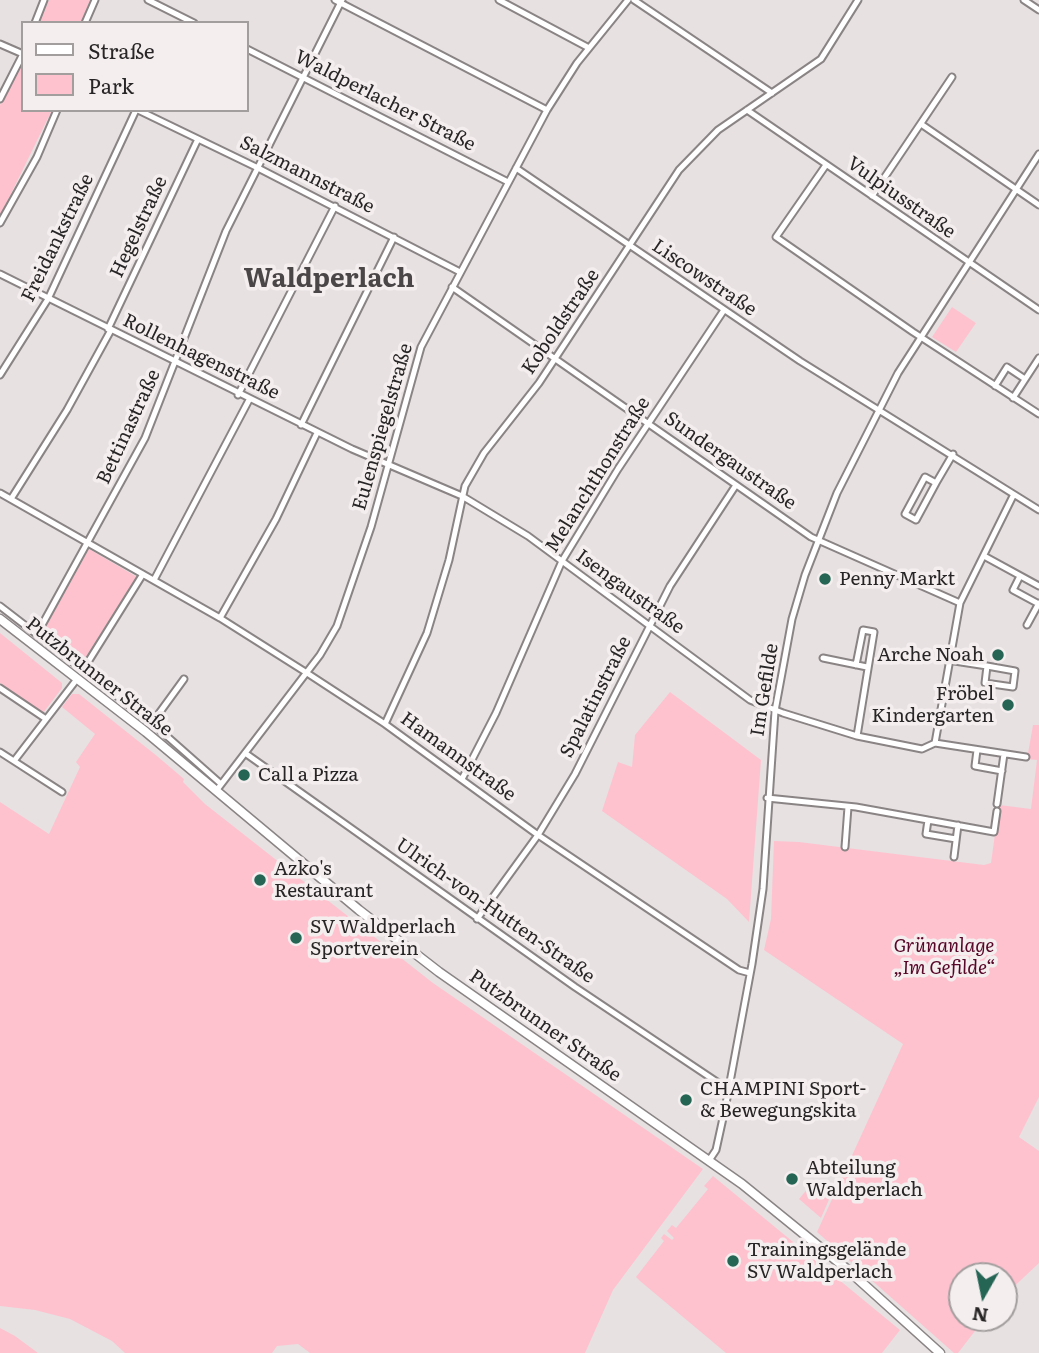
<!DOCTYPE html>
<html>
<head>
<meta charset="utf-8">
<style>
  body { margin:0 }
  #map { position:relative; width:1039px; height:1353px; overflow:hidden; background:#e7e1e2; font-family:Literata,serif }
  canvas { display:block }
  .legend { position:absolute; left:21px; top:21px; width:228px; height:91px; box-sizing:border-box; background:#f5eeef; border:2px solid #a39e9e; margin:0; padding:9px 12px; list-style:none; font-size:21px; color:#272525 }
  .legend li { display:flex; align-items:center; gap:14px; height:35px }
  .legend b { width:35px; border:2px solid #a39e9e }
  .north { position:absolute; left:948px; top:1262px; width:70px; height:70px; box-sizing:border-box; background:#f5eeef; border:2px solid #a39e9e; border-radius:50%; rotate:189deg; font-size:19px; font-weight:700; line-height:28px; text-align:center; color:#272525 }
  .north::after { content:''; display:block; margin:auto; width:24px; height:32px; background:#246554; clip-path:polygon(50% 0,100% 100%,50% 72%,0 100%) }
</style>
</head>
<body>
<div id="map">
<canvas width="1039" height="1353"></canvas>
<ul class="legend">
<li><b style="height:9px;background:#fff"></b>Straße</li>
<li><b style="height:19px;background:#fec2cf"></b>Park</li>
</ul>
<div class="north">N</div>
</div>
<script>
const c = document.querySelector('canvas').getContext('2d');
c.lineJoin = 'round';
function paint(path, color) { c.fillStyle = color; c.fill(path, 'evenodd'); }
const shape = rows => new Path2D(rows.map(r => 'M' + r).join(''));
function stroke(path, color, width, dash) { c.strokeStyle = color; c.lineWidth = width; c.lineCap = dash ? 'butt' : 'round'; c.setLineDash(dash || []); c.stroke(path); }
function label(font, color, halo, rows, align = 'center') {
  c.font = font + ' Literata,serif'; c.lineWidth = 7; c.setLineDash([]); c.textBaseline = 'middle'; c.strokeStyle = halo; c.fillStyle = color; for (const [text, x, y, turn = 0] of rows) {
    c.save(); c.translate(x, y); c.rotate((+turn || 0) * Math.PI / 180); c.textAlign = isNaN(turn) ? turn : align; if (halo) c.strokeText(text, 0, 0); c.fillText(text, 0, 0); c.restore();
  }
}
paint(shape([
  [49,0,90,0,81,23,40,23],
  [23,60,23,110,52,110,0,216,0,105],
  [952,307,976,323,956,352,932,337],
  [89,549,137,577,82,663,42,634],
  [0,633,62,683,62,688,43,713,0,683],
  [670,692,761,760,749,922,727,899,602,811,618,762,632,767,635,735],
  [72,694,79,694,157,756,184,779,183,782,205,804,433,983,703,1169,613,1290,585,1353,310,1353,298,1344,277,1346,272,1353,125,1353,112,1341,70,1319,35,1310,0,1306,0,802,49,834,80,767,76,762,95,734,62,707],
  [1033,725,1039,725,1039,1097,1019,1137,1039,1151,1039,1263,1004,1296,1004,1276,962,1276,962,1318,985,1318,958,1353,954,1353,817,1232,903,1044,764,950,771,919,774,841,799,842,984,865,991,863,999,805,1031,809,1037,760,1027,759],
  [713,1176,900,1330,882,1353,726,1353,640,1281,636,1277,664,1241,661,1238,664,1234,672,1240,674,1238,667,1231,672,1225,676,1228,708,1189,704,1186],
  [814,1181,831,1195,821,1218,799,1199],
  [0,1328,15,1336,38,1353,0,1353]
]), '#fec2cf');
const minor = shape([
  [148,0,194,23],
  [335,0,547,110],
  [499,0,589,48],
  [634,0,772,93],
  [1024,0,1039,10],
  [35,23,44,0],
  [85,23,95,0],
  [0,44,23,54],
  [247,49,508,182],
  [0,99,23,54],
  [138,110,258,168,460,272],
  [747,110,1039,310],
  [921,124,1039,205],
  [826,165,776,237,913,332,1039,414],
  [516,168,800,361,1039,510],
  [872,196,952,77],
  [0,223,37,157,57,110],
  [0,274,352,449,462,496,528,536,750,700,783,713,857,736,922,749,935,743,960,603,1013,496],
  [452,287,811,537,960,603],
  [108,329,198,139],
  [0,375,48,299,136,110],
  [995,386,1007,367,1025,379],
  [238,395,335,206],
  [1013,398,1039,358],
  [301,425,394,237],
  [936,483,925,477,905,514,916,520,936,483,953,454],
  [0,493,220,618,307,673,385,724,538,835,739,970,750,973],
  [11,499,67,410,111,330],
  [984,556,1039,586],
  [1020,576,1013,590,1039,604],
  [154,580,249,400],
  [0,606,152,723,221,784],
  [220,618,276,519,317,433],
  [1027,625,1039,603],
  [37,634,145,438,226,231,342,0],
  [823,658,867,667],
  [948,660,987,666,1015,671,1013,687,985,683,987,666],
  [856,665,863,630,874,632,857,736],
  [83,670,143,574],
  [0,688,46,719],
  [152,723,184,679],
  [385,724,427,633,449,560,465,486,484,453,539,383,679,170,718,130,821,59,858,0],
  [935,743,1026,757],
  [977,750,975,766,1002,771],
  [0,752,62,792],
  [245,753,575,987,729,1090],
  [14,761,77,679],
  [462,779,496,713,562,561,618,469,724,310],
  [216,791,320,655,337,626,371,527,421,347,547,110,577,63,628,0],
  [767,798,856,807,994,832,997,811],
  [997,804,1004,754],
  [928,820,926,834,956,839],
  [845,847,848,807],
  [954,857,958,825],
  [477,919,538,835,575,774,670,586,736,485],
  [710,1159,716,1150,725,1109,752,964,763,889,775,711,792,619,805,575,837,493,898,373,1039,154]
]);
const secondary = shape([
  [0,619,146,732,359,910,439,972,742,1184,848,1270,940,1353]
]);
stroke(minor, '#8a8485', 9);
stroke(secondary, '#8a8485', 11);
stroke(minor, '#fff', 5);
stroke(secondary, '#fff', 8);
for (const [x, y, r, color] of [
  [825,579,7,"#246554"],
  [998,655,7,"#246554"],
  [1008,705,7,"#246554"],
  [244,775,7,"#246554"],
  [260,880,7,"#246554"],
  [296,938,7,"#246554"],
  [686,1100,7,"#246554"],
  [792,1179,7,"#246554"],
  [733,1261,7,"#246554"]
]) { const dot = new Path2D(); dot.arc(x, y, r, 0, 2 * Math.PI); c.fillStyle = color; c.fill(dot); stroke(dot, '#f5eeef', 2.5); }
label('19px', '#272525', '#f5eeef', [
  ["Waldperlacher Straße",385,101,27],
  ["Salzmannstraße",307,175,27],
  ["Vulpiusstraße",901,198,35],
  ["Hegelstraße",139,227,-65],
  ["Freidankstraße",58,238,-64],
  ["Liscowstraße",704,278,34],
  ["Koboldstraße",561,322,-56],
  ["Rollenhagenstraße",201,357,26],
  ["Bettinastraße",129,427,-65],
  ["Eulenspiegelstraße",383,427,-74],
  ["Sundergaustraße",730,461,35],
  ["Melanchthonstraße",598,475,-58],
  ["Isengaustraße",630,592,36],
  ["Putzbrunner Straße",99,677,38],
  ["Im Gefilde",765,690,-81],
  ["Spalatinstraße",596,697,-63],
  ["Hamannstraße",458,757,36],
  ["Ulrich-von-Hutten-Straße",495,911,35],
  ["Putzbrunner Straße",545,1026,35]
]);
label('19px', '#272525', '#f5eeef', [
  ["Penny Markt",839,579],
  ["Arche Noah",984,655,"right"],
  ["Fröbel",994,694,"right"],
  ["Kindergarten",994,716,"right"],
  ["Call a Pizza",258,775],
  ["Azko's",274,869],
  ["Restaurant",274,891],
  ["SV Waldperlach",310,927],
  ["Sportverein",310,949],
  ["CHAMPINI Sport-",700,1089],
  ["& Bewegungskita",700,1111],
  ["Abteilung",806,1168],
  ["Waldperlach",806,1190],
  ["Trainingsgelände",747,1250],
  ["SV Waldperlach",747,1272]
], 'left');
label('italic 19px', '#560626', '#f5eeef', [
  ["Grünanlage",944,946],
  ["„Im Gefilde“",944,968]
]);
label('bold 26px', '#4a4546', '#f5eeef', [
  ["Waldperlach",329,279]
]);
</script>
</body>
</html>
